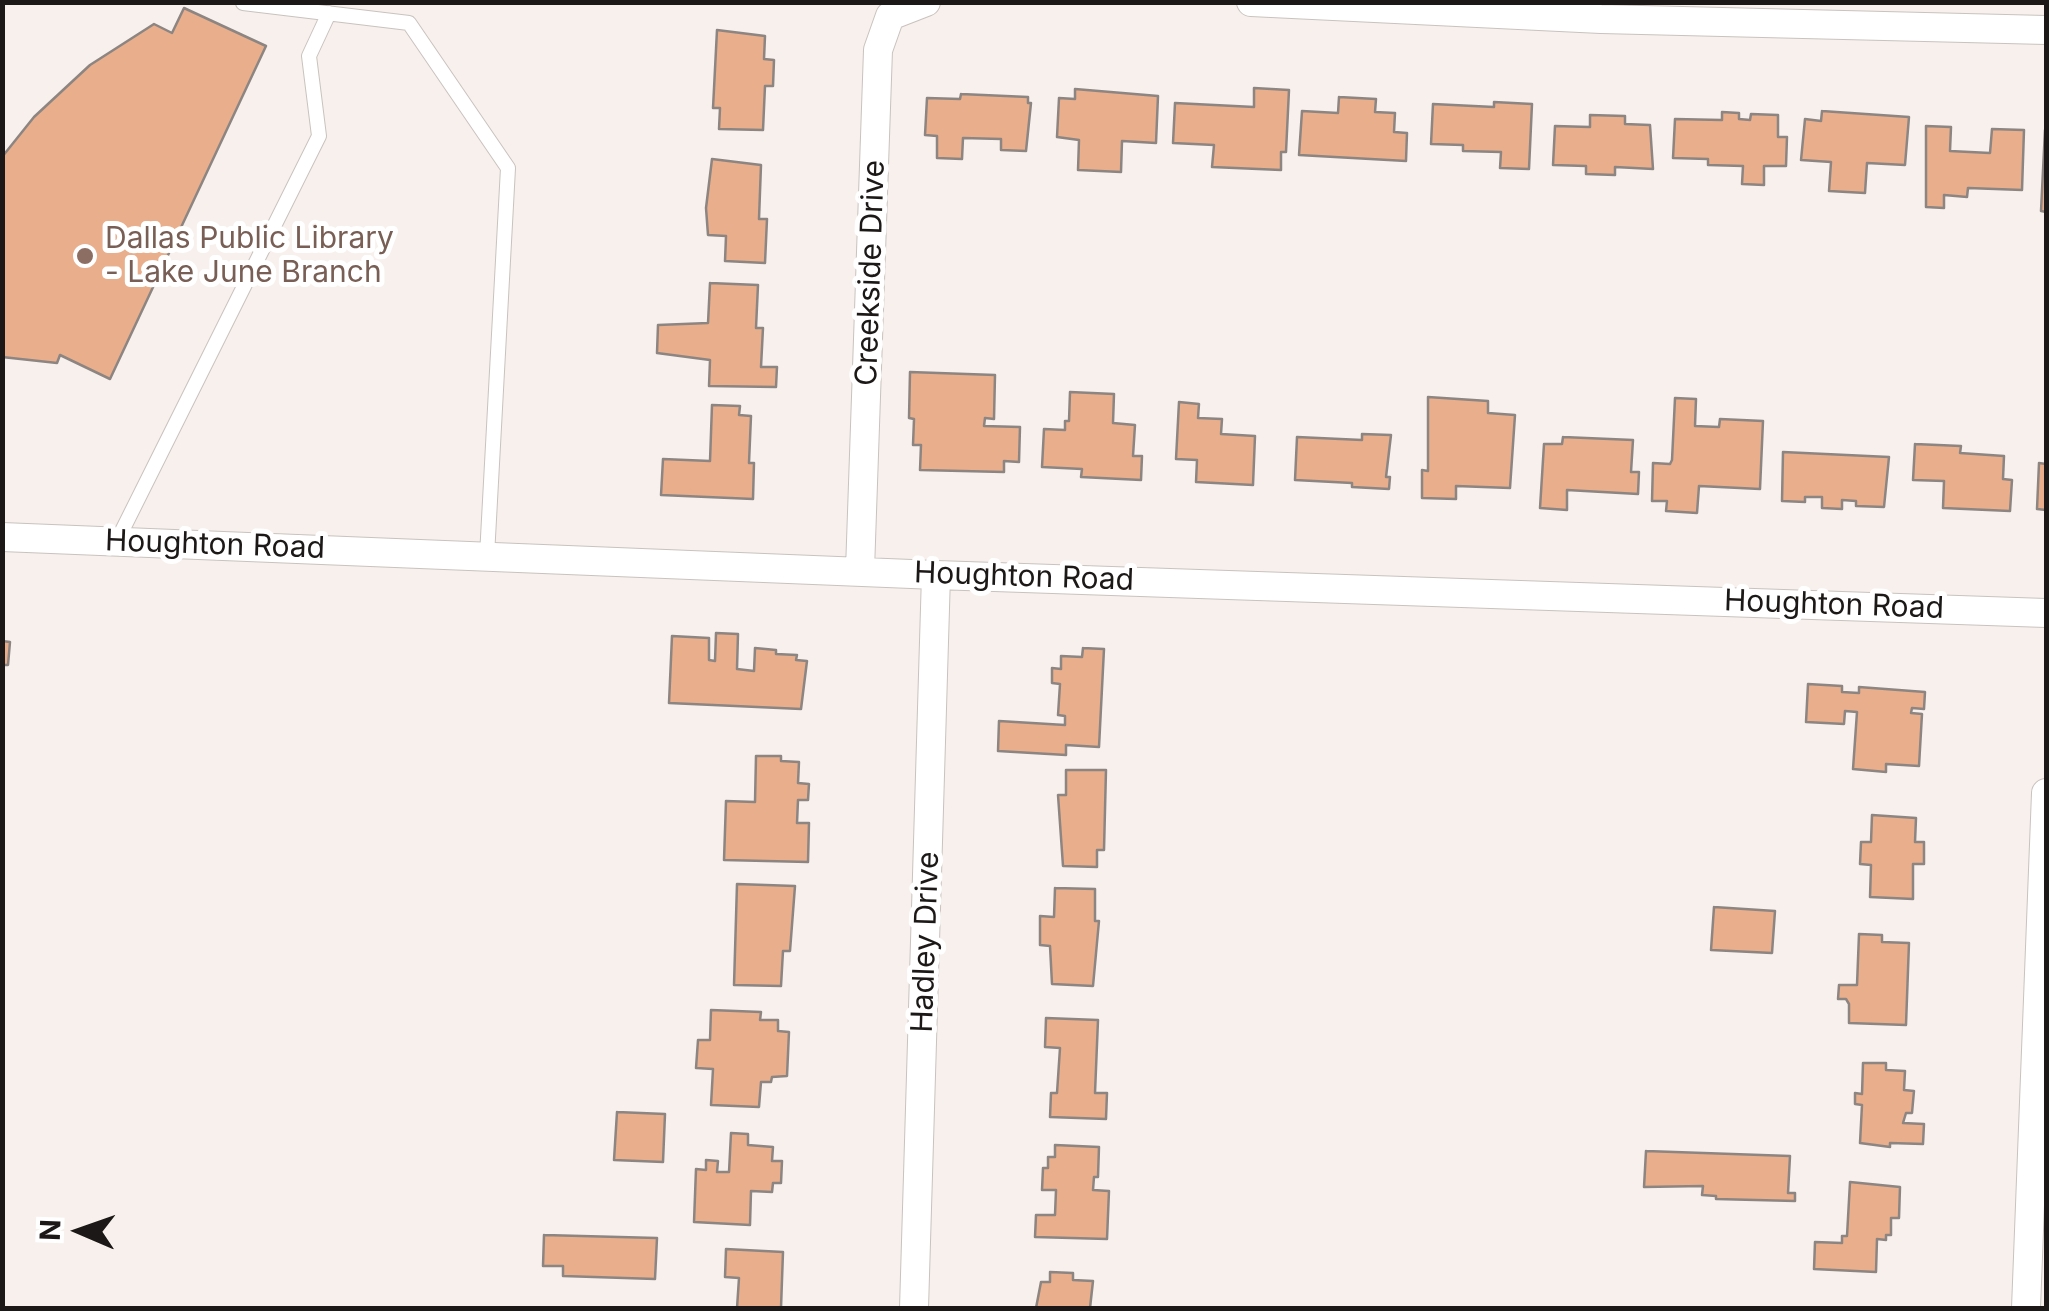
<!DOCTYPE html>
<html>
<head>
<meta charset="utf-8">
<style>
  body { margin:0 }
  #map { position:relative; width:2049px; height:1311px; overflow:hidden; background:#f8f0ec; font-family:Inter,sans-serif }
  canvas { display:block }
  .frame { position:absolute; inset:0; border:5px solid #1b1817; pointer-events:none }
  .north { position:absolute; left:30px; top:1181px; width:100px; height:100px; -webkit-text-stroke:8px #fff; paint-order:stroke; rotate:272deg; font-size:28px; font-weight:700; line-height:40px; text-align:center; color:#1b1817 }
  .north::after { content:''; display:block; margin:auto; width:35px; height:45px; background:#1b1817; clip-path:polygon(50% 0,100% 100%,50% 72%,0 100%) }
</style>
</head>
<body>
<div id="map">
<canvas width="2049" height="1311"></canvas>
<div class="frame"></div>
<div class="north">N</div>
</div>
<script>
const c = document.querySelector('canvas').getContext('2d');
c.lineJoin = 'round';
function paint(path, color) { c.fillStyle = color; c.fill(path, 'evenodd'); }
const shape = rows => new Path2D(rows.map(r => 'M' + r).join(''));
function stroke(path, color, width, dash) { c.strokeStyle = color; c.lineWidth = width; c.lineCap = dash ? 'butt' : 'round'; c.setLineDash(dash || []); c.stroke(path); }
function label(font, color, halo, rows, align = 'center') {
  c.font = font + ' Inter,sans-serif'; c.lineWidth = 10; c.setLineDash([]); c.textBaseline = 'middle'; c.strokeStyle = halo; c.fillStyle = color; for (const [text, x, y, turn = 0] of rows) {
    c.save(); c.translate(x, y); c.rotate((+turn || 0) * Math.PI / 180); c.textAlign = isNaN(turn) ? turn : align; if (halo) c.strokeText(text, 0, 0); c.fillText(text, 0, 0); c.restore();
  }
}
const building = shape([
  [184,8,266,46,110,379,60,355,57,363,2,357,2,157,34,117,90,65,154,24,172,33,184,8],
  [717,30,765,36,764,59,774,60,773,86,765,86,763,130,719,129,720,108,713,108,717,30],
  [1254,88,1289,90,1286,152,1281,152,1281,170,1212,167,1214,145,1173,143,1175,103,1254,107,1254,88],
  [1075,89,1158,96,1156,143,1122,141,1121,172,1078,170,1079,140,1057,137,1059,98,1075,99,1075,89],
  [961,94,1028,97,1028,103,1031,103,1026,151,1001,150,1001,139,963,138,962,159,937,158,937,136,925,135,927,98,960,99,961,94],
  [1339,97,1376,99,1375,112,1395,113,1394,132,1407,133,1406,161,1299,155,1302,111,1338,113,1339,97],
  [1494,102,1532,104,1529,169,1500,168,1501,152,1463,151,1463,145,1431,144,1433,104,1494,107,1494,102],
  [1822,111,1909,117,1905,165,1867,163,1865,193,1829,191,1831,162,1801,160,1805,119,1821,121,1822,111],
  [1722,112,1739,113,1739,119,1750,120,1751,114,1778,115,1778,137,1787,137,1786,166,1764,166,1764,185,1742,184,1743,166,1708,165,1708,159,1673,158,1675,119,1722,120,1722,112],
  [1590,115,1625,116,1625,124,1650,125,1653,169,1615,167,1615,175,1586,174,1586,166,1553,165,1555,126,1590,127,1590,115],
  [1926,126,1951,127,1950,151,1990,153,1992,129,2024,130,2022,190,1968,188,1967,197,1944,195,1944,208,1926,207,1926,126],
  [2045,130,2046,130,2046,212,2041,211,2045,130],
  [712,159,761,165,759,219,767,219,765,263,725,261,726,236,708,235,706,208,712,159],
  [710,283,758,285,756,328,763,328,761,367,777,367,776,387,709,386,710,360,657,353,658,325,708,323,710,283],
  [910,372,995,375,994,419,985,418,984,426,1020,427,1019,462,1004,461,1004,472,920,470,921,445,913,445,914,419,909,418,910,372],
  [1070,392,1114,394,1113,423,1135,425,1133,456,1142,456,1141,480,1081,477,1082,469,1042,467,1044,429,1065,430,1065,421,1069,421,1070,392],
  [1428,397,1488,401,1488,413,1515,415,1510,488,1456,486,1456,499,1422,498,1422,470,1428,471,1428,397],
  [1675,398,1696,399,1695,426,1719,427,1720,419,1763,421,1760,489,1699,486,1697,513,1666,511,1667,501,1652,501,1653,463,1670,464,1672,460,1675,398],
  [1179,402,1199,404,1198,418,1222,419,1221,434,1255,436,1253,485,1196,482,1197,460,1176,459,1179,402],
  [712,405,740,406,739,415,751,416,749,463,754,463,753,499,661,495,663,459,710,461,712,405],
  [1362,434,1391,435,1386,477,1390,477,1389,489,1352,487,1352,483,1295,480,1297,437,1362,440,1362,434],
  [1563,437,1633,440,1631,472,1639,472,1638,494,1567,490,1567,510,1540,508,1544,444,1562,444,1563,437],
  [1915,444,1961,446,1960,453,2004,456,2003,479,2012,480,2010,511,1943,508,1944,481,1913,480,1915,444],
  [1783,452,1889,457,1884,507,1856,506,1856,501,1842,500,1842,509,1822,508,1822,497,1805,497,1805,502,1782,501,1783,452],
  [2039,463,2046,464,2046,510,2037,509,2039,463],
  [716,633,738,634,737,669,754,671,755,648,776,650,776,654,797,655,796,660,807,661,801,709,669,703,672,636,709,638,709,660,715,661,716,633],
  [2,641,10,642,8,665,2,665,2,641],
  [1083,648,1104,649,1099,747,1066,745,1066,755,998,751,999,721,1065,725,1065,716,1058,715,1060,684,1052,683,1052,668,1061,669,1061,656,1082,657,1083,648],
  [1808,684,1842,686,1842,692,1859,693,1859,687,1925,692,1924,709,1912,708,1911,713,1922,714,1919,766,1886,764,1886,772,1853,769,1857,712,1845,711,1844,724,1806,722,1808,684],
  [756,756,781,756,781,761,799,762,798,783,809,784,808,800,798,800,797,823,809,823,808,862,724,860,726,801,755,802,756,756],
  [1066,770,1106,770,1104,850,1097,850,1097,867,1063,866,1058,795,1066,795,1066,770],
  [1872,815,1916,818,1915,842,1924,842,1924,864,1913,864,1913,899,1870,897,1871,865,1860,864,1861,842,1871,842,1872,815],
  [737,884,795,886,790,951,783,951,781,986,734,985,737,884],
  [1055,888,1095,889,1095,921,1099,921,1093,986,1052,984,1050,946,1040,945,1040,916,1054,917,1055,888],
  [1714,907,1775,911,1772,953,1711,950,1714,907],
  [1859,934,1882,935,1882,942,1909,943,1906,1025,1849,1023,1849,1004,1846,999,1838,999,1839,985,1857,985,1859,934],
  [711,1010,761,1012,760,1020,778,1020,778,1031,789,1032,787,1076,772,1077,771,1082,761,1082,759,1107,711,1105,713,1069,696,1068,698,1040,710,1040,711,1010],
  [1046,1018,1098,1020,1095,1093,1107,1093,1106,1119,1050,1117,1051,1093,1057,1093,1060,1048,1045,1047,1046,1018],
  [1863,1063,1886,1063,1886,1070,1905,1071,1904,1090,1914,1091,1912,1113,1906,1113,1903,1123,1924,1124,1923,1144,1890,1143,1890,1147,1860,1143,1862,1105,1855,1104,1855,1093,1862,1094,1863,1063],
  [617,1112,665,1114,663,1162,614,1160,617,1112],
  [731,1133,748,1134,748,1145,773,1147,772,1161,782,1161,781,1183,773,1183,772,1192,751,1191,750,1225,694,1222,696,1169,706,1170,706,1160,718,1161,717,1172,729,1172,731,1133],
  [1055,1145,1099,1147,1098,1177,1094,1177,1093,1190,1109,1191,1107,1239,1035,1237,1036,1215,1055,1215,1056,1190,1042,1190,1043,1168,1048,1168,1048,1157,1055,1157,1055,1145],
  [1646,1151,1790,1156,1788,1193,1795,1193,1795,1201,1716,1199,1716,1196,1702,1195,1703,1186,1644,1187,1646,1151],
  [1850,1182,1900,1187,1899,1218,1891,1218,1891,1235,1886,1235,1886,1240,1877,1239,1876,1272,1814,1269,1815,1242,1842,1243,1842,1236,1847,1236,1850,1182],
  [544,1235,657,1238,655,1279,563,1276,563,1266,543,1266,544,1235],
  [726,1249,783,1252,781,1308,737,1308,739,1278,725,1277,726,1249],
  [1050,1272,1073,1273,1073,1280,1093,1281,1090,1308,1036,1308,1041,1282,1050,1282,1050,1272]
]);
paint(building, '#e9ae8b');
stroke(building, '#8c8582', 2.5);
const service = shape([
  [243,3,409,23,508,168,487,556],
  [117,541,319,136,309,56,329,13]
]);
const minor = shape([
  [1251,2,1601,19,2046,30],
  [2,537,936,575,2046,613],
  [860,570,878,50,890,16,926,2],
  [914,1308,936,575],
  [2026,1308,2046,793]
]);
stroke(service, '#c9c2be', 16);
stroke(minor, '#c9c2be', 30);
stroke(service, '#fff', 14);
stroke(minor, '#fff', 28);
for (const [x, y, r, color] of [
  [85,256,10,"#8d6e63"]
]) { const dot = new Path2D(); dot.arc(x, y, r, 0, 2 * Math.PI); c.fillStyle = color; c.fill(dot); stroke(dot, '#fff', 4); }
label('30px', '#785e54', '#fff', [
  ["Dallas Public Library",105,239],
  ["- Lake June Branch",105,273]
], 'left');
label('30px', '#1b1817', '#fff', [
  ["Creekside Drive",871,273,-88],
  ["Houghton Road",215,545,2],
  ["Houghton Road",1024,577,2],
  ["Houghton Road",1834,605,2],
  ["Hadley Drive",926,942,-88]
]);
</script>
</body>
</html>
